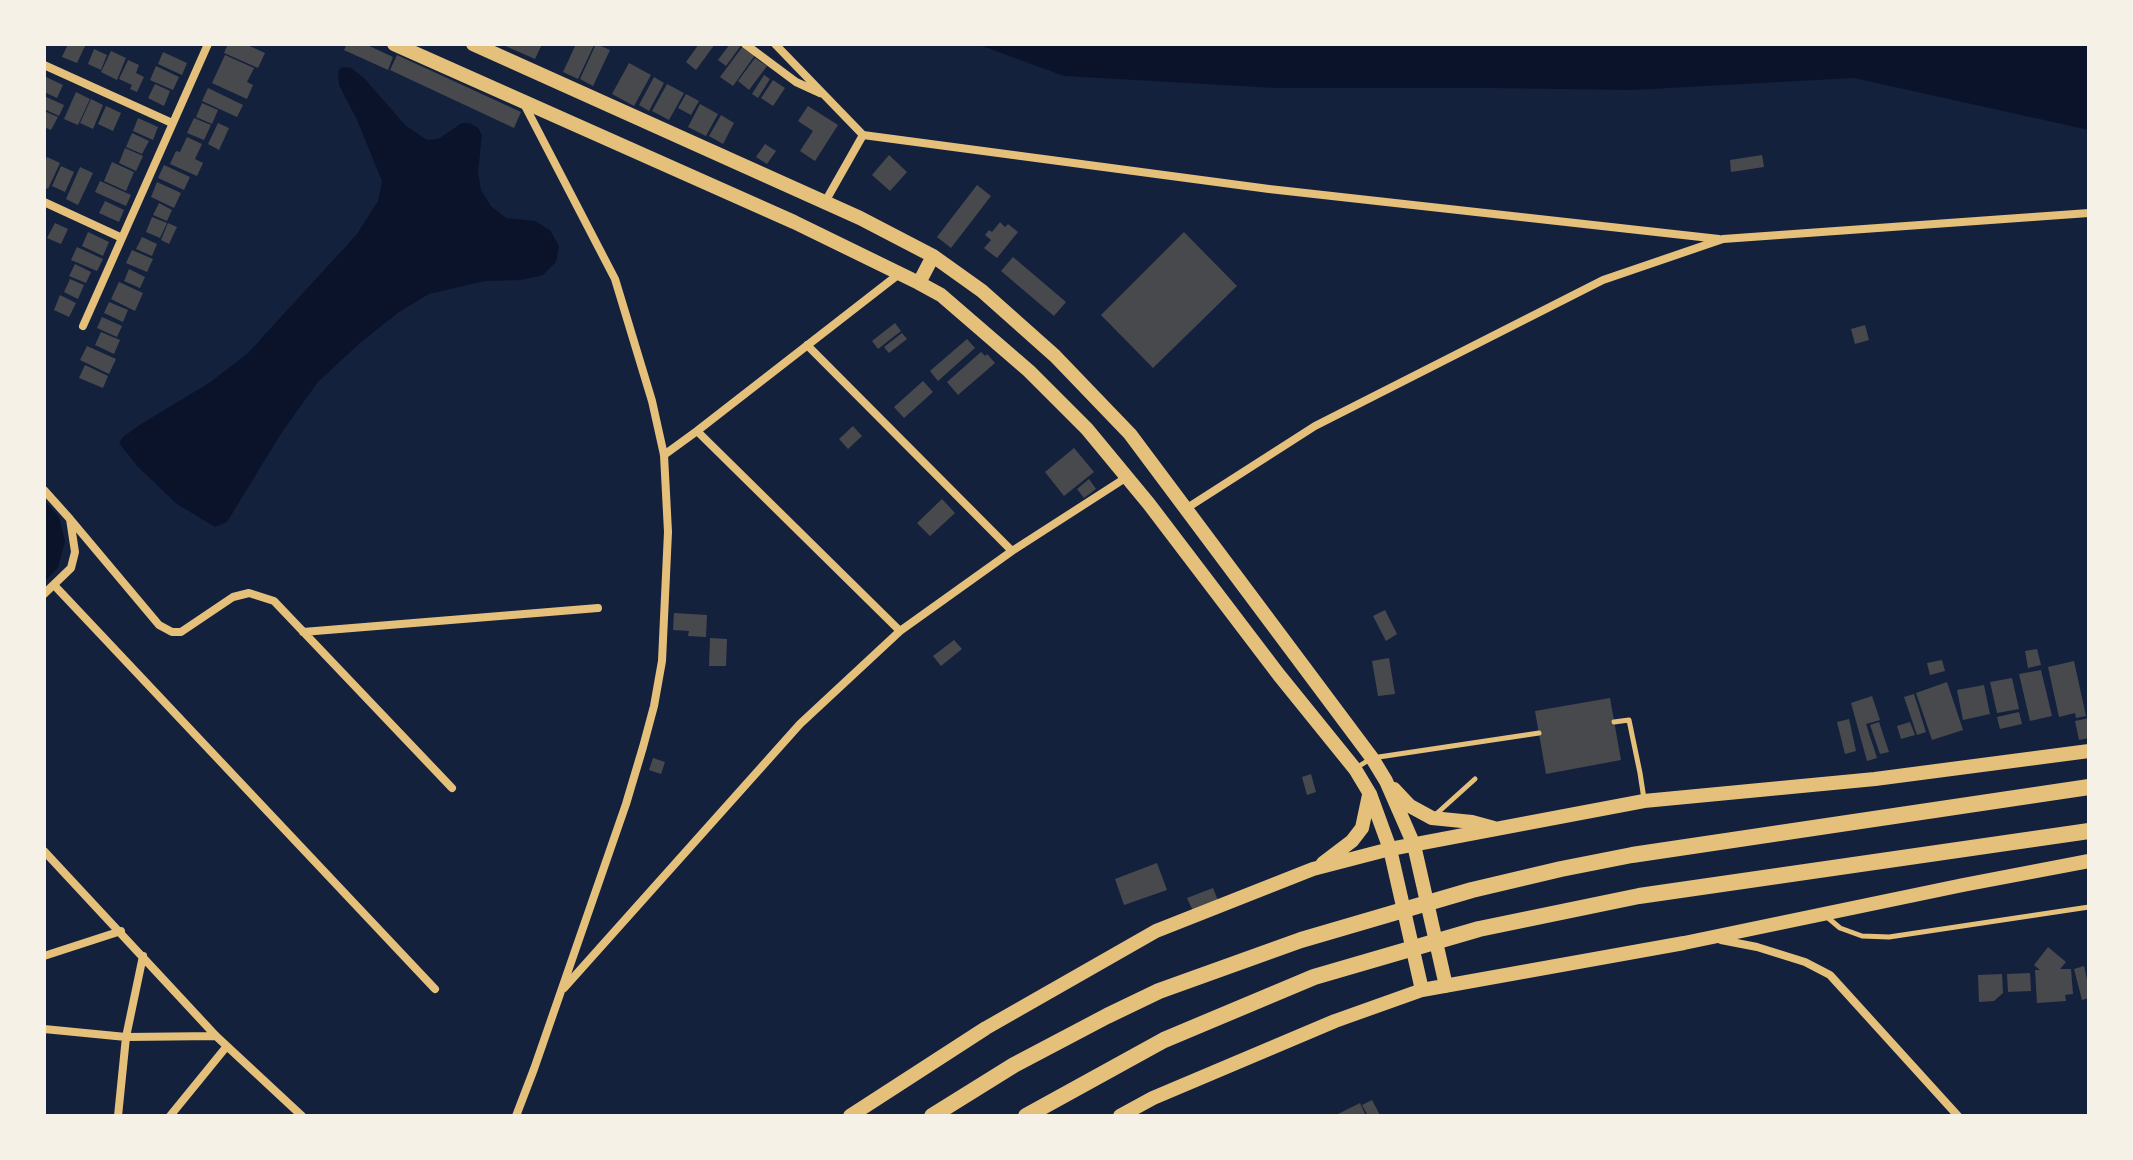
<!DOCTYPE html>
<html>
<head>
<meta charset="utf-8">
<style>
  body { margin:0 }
  #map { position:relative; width:2133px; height:1160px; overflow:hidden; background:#14213d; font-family:Inter,sans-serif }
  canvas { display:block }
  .frame { position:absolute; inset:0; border:46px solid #f6f1e7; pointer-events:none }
</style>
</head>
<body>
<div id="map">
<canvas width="2133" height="1160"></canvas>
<div class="frame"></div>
</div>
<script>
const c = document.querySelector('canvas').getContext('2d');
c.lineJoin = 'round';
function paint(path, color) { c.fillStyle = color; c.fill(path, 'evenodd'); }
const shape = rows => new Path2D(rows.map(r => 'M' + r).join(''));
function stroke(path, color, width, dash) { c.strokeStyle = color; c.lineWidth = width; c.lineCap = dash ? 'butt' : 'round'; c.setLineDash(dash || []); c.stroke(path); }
paint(shape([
  [977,44,2089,44,2089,130,1854,78,1632,90,1490,88,1275,88,1064,76],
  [342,67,351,68,364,78,405,125,427,140,438,139,462,123,470,123,478,128,482,135,478,172,481,190,491,206,506,218,535,221,550,230,559,246,556,262,543,275,521,280,485,281,429,294,399,312,360,343,318,382,282,432,227,522,215,527,177,504,139,468,119,443,123,437,141,424,209,383,247,354,357,234,378,201,382,181,357,120,339,85,338,71],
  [44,500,59,517,65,541,58,568,44,582]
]), '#0b132b');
paint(shape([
  [68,44,86,44,77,63,62,57],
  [228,44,245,44,265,53,258,68,224,53],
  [347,44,365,44,393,57,388,70,344,50],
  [501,44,542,44,535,59],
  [576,44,594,45,578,79,563,72],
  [596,44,610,50,593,86,580,79],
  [699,44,715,44,696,70,686,62],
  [730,44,742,44,726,66,718,60],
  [743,46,755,55,733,86,720,77],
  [94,49,107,55,101,70,88,64],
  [111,51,126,58,117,80,101,72],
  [163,52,187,63,182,75,158,64],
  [225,55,254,68,247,82,253,85,247,99,212,83],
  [397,55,521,112,514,128,390,70],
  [755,58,767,66,749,90,738,81],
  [128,60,139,65,136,73,144,77,137,92,130,89,132,85,119,79],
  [629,63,651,75,634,106,612,94],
  [156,66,179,77,173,90,150,80],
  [764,75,770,79,758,98,752,94],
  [44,76,63,85,57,98,44,92],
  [654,77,664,83,649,111,639,105],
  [773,80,785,88,773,106,761,98],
  [155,84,170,91,164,106,148,98],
  [667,84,684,93,669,120,652,111],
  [208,88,243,105,237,117,202,101],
  [76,92,90,99,78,125,64,119],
  [686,94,699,101,691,115,678,108],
  [44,96,64,105,59,116,44,109],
  [91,99,103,105,93,129,80,123],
  [202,103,218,110,212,124,196,117],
  [700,104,718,114,706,136,688,127],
  [106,106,121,113,113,131,98,124],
  [808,106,838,125,815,161,800,151,813,131,798,121],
  [44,111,58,117,51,130,44,127],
  [721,115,734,123,723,144,709,136],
  [138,118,158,127,153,140,133,131],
  [194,118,211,125,204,140,187,133],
  [218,123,229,128,219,150,208,144],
  [132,133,149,141,142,154,126,147],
  [187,137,202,144,195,159,203,163,197,176,170,164,176,151,180,152],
  [765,144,776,151,767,164,756,157],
  [125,148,143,156,136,171,119,163],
  [889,155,907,172,890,191,872,175],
  [1762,155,1764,167,1731,172,1730,160],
  [47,157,60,163,48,189,44,187,44,163],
  [112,162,134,172,126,191,104,181],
  [164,165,190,177,184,190,158,178],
  [61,166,74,172,65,192,52,186],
  [80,167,93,173,78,205,66,199],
  [100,181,131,195,126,206,95,192],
  [157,182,181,193,174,208,151,197],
  [977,185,991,196,951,248,937,237],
  [105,201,124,210,119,222,99,213],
  [159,203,172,210,167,221,153,215],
  [152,217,167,223,160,238,146,232],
  [1000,222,1005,227,1008,224,1018,232,997,258,984,248,991,240,985,235,989,230,992,232],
  [55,223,68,229,61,244,47,238],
  [168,223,177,227,169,244,161,240],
  [88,232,109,242,103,256,82,246],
  [1184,232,1237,286,1153,368,1101,315],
  [142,237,157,244,152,256,136,249],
  [77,247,103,259,97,271,71,260],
  [132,250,153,259,147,272,126,263],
  [1013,257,1066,302,1054,316,1001,271],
  [75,264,91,272,86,283,69,276],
  [129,269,145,277,140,288,124,281],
  [70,279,84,285,78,299,64,292],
  [119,282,143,293,135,311,111,299],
  [60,295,76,303,69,317,54,310],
  [109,302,128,310,123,322,104,313],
  [102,317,122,326,117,337,97,328],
  [895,323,901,331,878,349,872,341],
  [1865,325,1869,340,1855,344,1851,329],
  [101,332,120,340,114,354,95,345],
  [902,333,907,339,889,353,884,347],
  [967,339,975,348,938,381,930,371],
  [87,346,116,359,109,374,80,360],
  [981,352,985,356,987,354,995,363,958,395,947,382],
  [85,365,108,376,103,388,79,378],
  [923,381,933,392,904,418,894,407],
  [853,426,862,436,848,449,839,439],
  [1074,448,1094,472,1064,496,1045,472],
  [1089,479,1096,489,1084,498,1077,489],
  [942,499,955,513,930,536,917,523],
  [1385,610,1397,634,1386,641,1373,616],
  [674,613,707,615,706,637,688,636,689,631,673,630],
  [710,638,727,639,726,666,709,666],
  [954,640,962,649,941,666,933,656],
  [2037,649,2041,665,2028,668,2025,651],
  [1389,658,1395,694,1378,696,1372,661],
  [1942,660,1945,671,1930,675,1927,663],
  [2074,661,2086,716,2076,718,2075,713,2059,717,2048,667],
  [2041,670,2052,716,2030,721,2019,674],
  [2012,678,2019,709,1997,713,1990,682],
  [1947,682,1963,730,1932,740,1916,693],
  [1984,685,1990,714,1963,720,1957,690],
  [1914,694,1926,732,1917,735,1904,697],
  [1872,696,1880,720,1866,724,1877,758,1867,761,1851,703],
  [1610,698,1621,760,1546,774,1535,711],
  [2019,712,2022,724,2000,729,1997,717],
  [2089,718,2089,738,2079,740,2075,721],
  [1849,719,1856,751,1845,754,1837,722],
  [1879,722,1889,752,1880,754,1870,725],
  [1910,722,1915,735,1901,739,1897,726],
  [653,758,665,762,661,774,649,770],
  [1311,774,1316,792,1307,795,1302,777],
  [1157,863,1167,890,1124,905,1115,879],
  [1213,888,1219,903,1194,913,1187,898],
  [2048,947,2066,962,2060,969,2071,969,2073,994,2065,995,2066,1001,2037,1003,2035,970,2040,970,2034,965],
  [2084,966,2089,989,2089,998,2082,1000,2074,969],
  [2030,973,2031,991,2008,992,2007,974],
  [2002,974,2003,993,1994,1001,1979,1002,1978,975],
  [1372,1100,1380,1115,1378,1116,1368,1116,1362,1105],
  [1360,1103,1366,1116,1334,1116]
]), '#48494c');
stroke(shape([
  [1614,722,1629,720,1640,773,1644,799],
  [1356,768,1372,758,1539,733],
  [1434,816,1475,779],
  [1827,917,1840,928,1862,936,1889,937,2089,907]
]), '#e5c07b', 5);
stroke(shape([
  [745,44,796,82,820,93],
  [775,44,863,135],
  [44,65,172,123],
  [863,135,1269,189,1719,239],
  [44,202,122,238],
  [825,202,863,135],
  [83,326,208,44],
  [807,345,1012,551],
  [697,431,900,631],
  [664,455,697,431,899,274],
  [44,490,70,519,75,552,71,568,44,594],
  [1187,508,1315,426,1603,280,1723,239,2089,213],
  [70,519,159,625,172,632,181,632,233,597,249,593,274,601,452,788],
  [54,585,435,989],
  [303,632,598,608],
  [44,851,216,1036,302,1116],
  [1721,940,1757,947,1805,962,1830,975,1958,1116],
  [44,956,121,931],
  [564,988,800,724,900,631,1012,551,1127,477],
  [44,1029,126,1037,216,1036],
  [118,1116,126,1037,143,956],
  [170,1116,227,1046],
  [516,1116,534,1069,626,804,643,747,654,706,662,661,668,532,664,455,652,401,615,279,523,102]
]), '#e5c07b', 8);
stroke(shape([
  [394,44,794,222,919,283,941,295,1029,371,1087,429,1149,504,1279,675,1355,769,1370,794,1390,849,1422,990],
  [473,44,860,218,933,256,982,291,1055,356,1130,434,1372,758,1386,781,1414,845,1446,986],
  [919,283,933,256],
  [1394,789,1410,806,1432,818,1472,822,1494,828],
  [1323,863,1352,841,1362,828,1369,795],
  [850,1116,986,1028,1156,931,1313,869,1390,849,1644,801,1875,779,2089,751],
  [1120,1116,1153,1098,1335,1021,1422,990,1684,943,1963,885,2089,861]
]), '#e5c07b', 14);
stroke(shape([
  [932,1116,1014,1065,1107,1016,1159,991,1301,940,1472,890,1561,869,1632,855,2089,787],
  [1026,1116,1164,1040,1314,977,1479,929,1639,896,2089,831]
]), '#e5c07b', 16);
</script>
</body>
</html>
